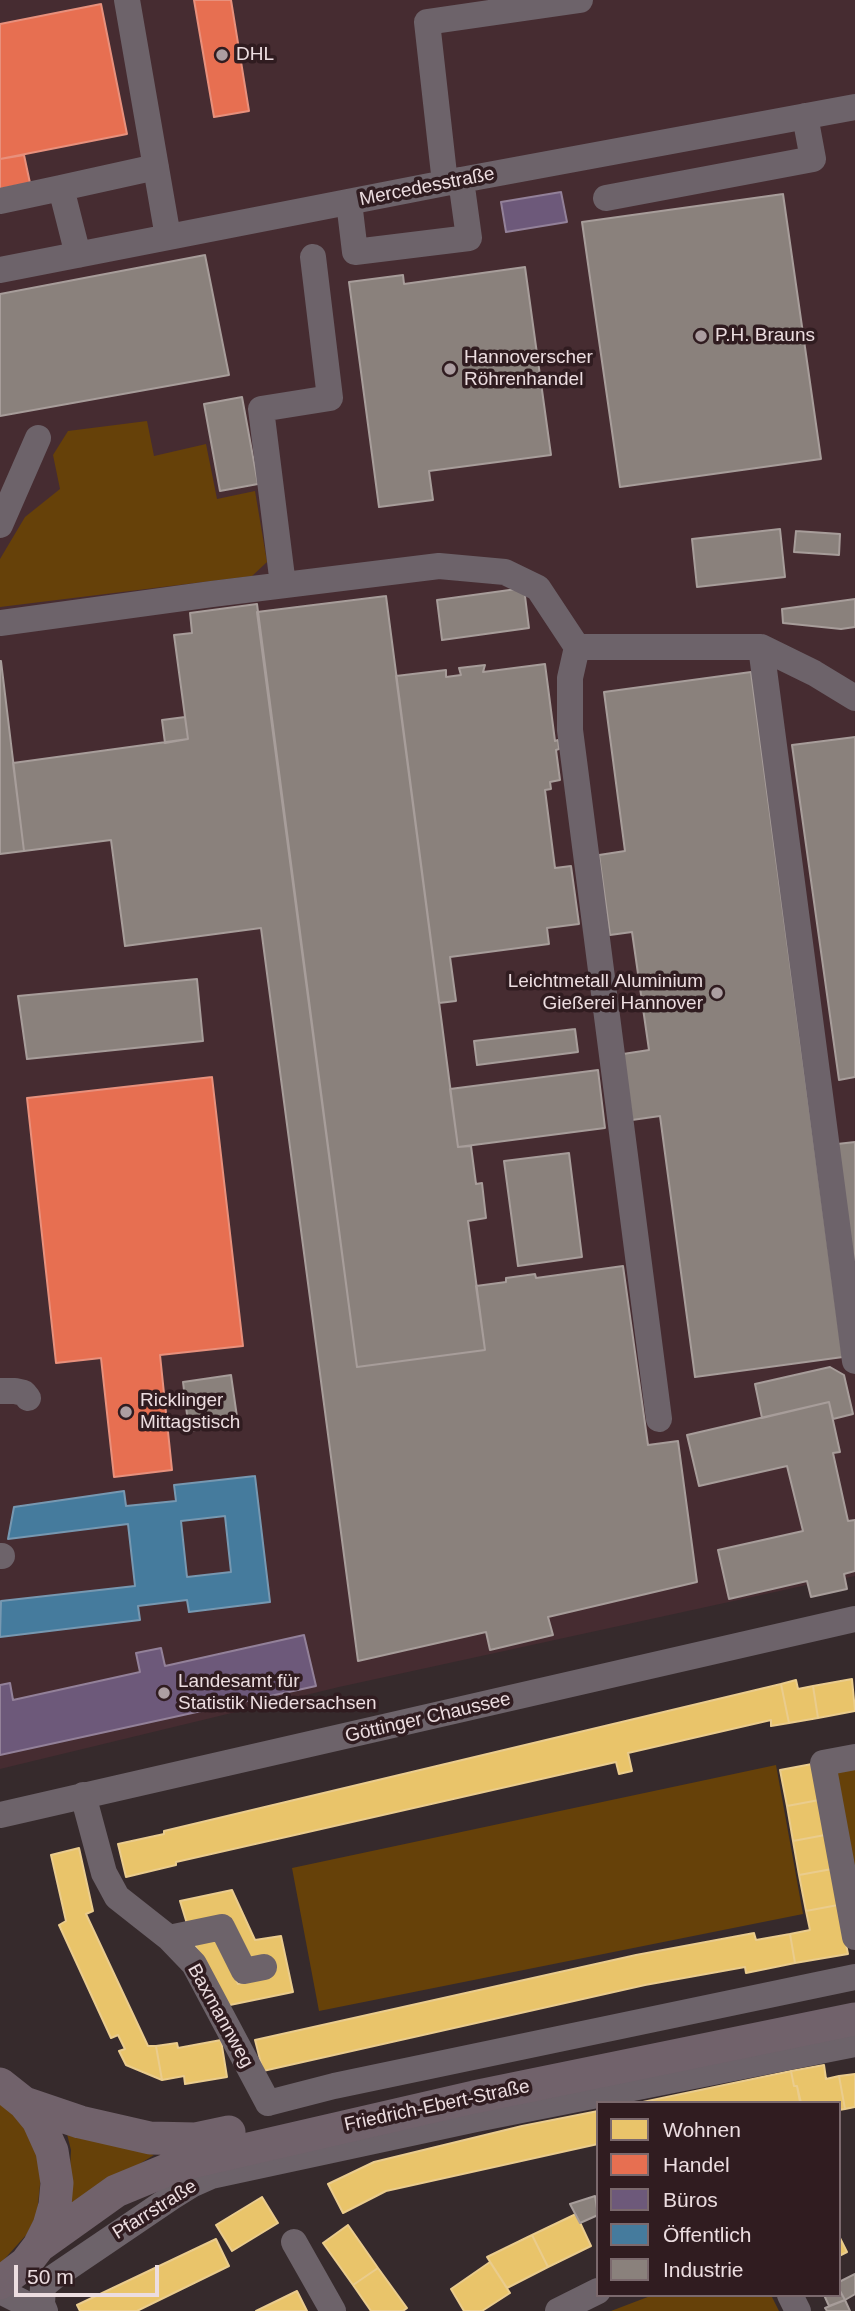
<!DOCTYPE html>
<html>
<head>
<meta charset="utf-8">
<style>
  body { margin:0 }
  #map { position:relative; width:855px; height:2311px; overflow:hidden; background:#362a2c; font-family:Arial,sans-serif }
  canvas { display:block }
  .legend { position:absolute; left:596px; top:2101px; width:245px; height:196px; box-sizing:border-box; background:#301c20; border:2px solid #7b696d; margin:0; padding:9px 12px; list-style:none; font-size:21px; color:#ecdde0 }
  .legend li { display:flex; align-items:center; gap:14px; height:35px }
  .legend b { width:35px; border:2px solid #7b696d }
  .scale { position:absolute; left:14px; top:2265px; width:145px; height:32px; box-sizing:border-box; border:4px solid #ecdde0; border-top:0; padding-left:9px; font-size:21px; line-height:24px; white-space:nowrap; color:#ecdde0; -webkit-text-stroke:5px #301c20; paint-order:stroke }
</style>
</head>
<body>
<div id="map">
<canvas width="855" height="2311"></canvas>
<ul class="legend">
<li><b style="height:19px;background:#e9c46a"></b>Wohnen</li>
<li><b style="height:19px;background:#e76f51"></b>Handel</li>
<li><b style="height:19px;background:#6d597a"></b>Büros</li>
<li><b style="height:19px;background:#457b9d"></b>Öffentlich</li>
<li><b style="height:19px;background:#8a817c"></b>Industrie</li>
</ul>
<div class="scale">50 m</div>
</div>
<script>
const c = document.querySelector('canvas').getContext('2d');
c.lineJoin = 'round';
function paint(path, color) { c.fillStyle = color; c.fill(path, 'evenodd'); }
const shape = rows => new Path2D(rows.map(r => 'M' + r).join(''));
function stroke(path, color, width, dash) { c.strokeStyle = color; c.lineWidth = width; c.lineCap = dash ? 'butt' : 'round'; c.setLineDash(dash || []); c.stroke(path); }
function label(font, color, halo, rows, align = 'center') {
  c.font = font + ' Arial,sans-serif'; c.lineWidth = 7; c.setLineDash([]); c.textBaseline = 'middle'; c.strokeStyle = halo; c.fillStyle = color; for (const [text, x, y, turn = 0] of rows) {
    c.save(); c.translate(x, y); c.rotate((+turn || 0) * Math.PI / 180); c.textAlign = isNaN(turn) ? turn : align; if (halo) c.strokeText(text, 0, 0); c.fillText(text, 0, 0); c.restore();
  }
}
paint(shape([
  [0,0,855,0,855,1576,846,1578,848,1589,810,1598,807,1585,339,1687,0,1769]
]), '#462c31');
paint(shape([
  [147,421,154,456,206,444,217,499,255,491,267,562,252,576,0,607,0,559,25,517,60,489,53,455,68,431],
  [776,1765,803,1914,319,2011,292,1868],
  [855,1765,855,1901,830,1770],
  [0,2100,28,2131,36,2151,41,2175,37,2214,27,2234,0,2264],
  [66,2130,154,2155,68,2208,71,2150],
  [653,2295,771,2295,779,2311,611,2311]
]), '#664109');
const homes = shape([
  [852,1679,855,1711,818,1718,813,1686,852,1679],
  [796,1680,798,1689,813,1686,818,1718,789,1723,781,1684,796,1680],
  [781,1684,789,1723,771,1726,771,1720,628,1753,632,1771,619,1774,616,1762,176,1862,176,1865,126,1877,118,1844,164,1834,164,1831,781,1684],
  [812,1764,819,1800,787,1806,780,1770,812,1764],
  [819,1800,825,1835,793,1841,787,1806,819,1800],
  [825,1835,832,1869,799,1875,793,1841,825,1835],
  [79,1848,93,1911,86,1914,148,2046,156,2046,162,2080,126,2065,119,2051,125,2049,118,2035,111,2038,59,1925,66,1921,51,1855,79,1848],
  [832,1869,838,1905,806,1911,799,1875,832,1869],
  [232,1890,255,1940,281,1936,293,1992,225,2006,193,1941,215,1937,238,1984,271,1977,244,1962,227,1921,188,1927,180,1901,232,1890],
  [838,1905,848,1954,795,1963,790,1934,810,1930,806,1911,838,1905],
  [754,1933,756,1940,790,1934,795,1963,746,1973,745,1967,645,1985,263,2071,255,2040,636,1955,754,1933],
  [221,2040,227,2077,185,2084,184,2076,162,2080,156,2046,177,2043,178,2048,221,2040],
  [824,2065,826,2079,839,2076,845,2109,839,2110,839,2103,801,2103,797,2086,794,2086,791,2071,824,2065],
  [791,2071,794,2086,797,2086,800,2102,638,2103,791,2071],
  [855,2074,855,2107,845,2109,839,2076,855,2074],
  [598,2111,598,2144,386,2191,343,2213,328,2184,374,2162,522,2126,598,2111],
  [262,2197,278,2223,232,2251,216,2225,262,2197],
  [576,2214,591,2246,548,2267,532,2235,576,2214],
  [348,2225,378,2268,353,2285,323,2243,348,2225],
  [532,2235,548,2267,507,2288,487,2257,532,2235],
  [839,2236,847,2252,839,2256,839,2236],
  [216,2239,229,2266,137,2311,80,2311,77,2305,216,2239],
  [490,2262,510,2293,482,2311,464,2311,451,2289,490,2262],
  [378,2268,407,2308,403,2311,371,2311,353,2285,378,2268],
  [297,2291,307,2311,256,2311,297,2291]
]);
paint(homes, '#e9c46a');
stroke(homes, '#eacc8d', 2);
const shops = shape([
  [194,0,231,0,249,111,214,117,194,0],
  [101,4,127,134,0,159,0,24,101,4],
  [24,155,30,183,0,189,0,159,24,155],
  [212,1077,243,1346,160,1355,172,1470,114,1477,101,1358,56,1363,27,1098,212,1077]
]);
paint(shops, '#e76f51');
stroke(shops, '#e8907c', 2);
const offices = shape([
  [561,192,567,222,506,232,501,202,561,192],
  [304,1635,316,1686,0,1755,0,1685,10,1683,13,1700,140,1672,136,1653,161,1648,165,1666,304,1635]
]);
paint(offices, '#6d597a');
stroke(offices, '#938199', 2);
const public = shape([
  [255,1476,270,1602,189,1612,187,1600,138,1606,140,1620,0,1637,1,1601,135,1586,128,1524,8,1539,14,1507,124,1491,126,1506,176,1501,174,1485,255,1476],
  [225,1516,231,1572,187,1577,181,1521,225,1516]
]);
paint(public, '#457b9d');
stroke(public, '#7798b1', 2);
const industry = shape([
  [783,194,821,459,620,487,582,222,783,194],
  [205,255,229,375,0,416,0,294,205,255],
  [525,267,551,455,429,471,433,500,379,507,349,282,403,275,404,284,525,267],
  [242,397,258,484,220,491,204,404,242,397],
  [780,529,785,577,697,587,692,539,780,529],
  [796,531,840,534,839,555,794,552,796,531],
  [524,588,529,628,442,640,437,600,524,588],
  [386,596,458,1147,471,1146,476,1184,482,1183,486,1218,468,1221,485,1350,357,1367,257,612,386,596],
  [855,599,855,627,841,629,783,623,782,609,855,599],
  [257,604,357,1367,485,1350,476,1286,506,1282,506,1278,535,1274,536,1278,623,1266,648,1445,678,1441,697,1582,548,1617,553,1635,490,1650,486,1632,358,1661,261,928,125,946,111,840,24,851,13,763,188,739,174,635,192,633,190,613,257,604],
  [1,661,24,851,0,854,0,661,1,661],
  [545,664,555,741,558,740,559,749,556,750,560,780,550,782,551,789,545,790,555,868,571,866,579,924,547,928,549,944,450,957,456,1001,439,1003,396,676,446,670,446,677,461,675,459,668,485,665,483,672,545,664],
  [751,672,843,1357,695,1377,660,1116,632,1120,623,1054,649,1050,632,932,610,935,599,855,625,851,604,692,751,672],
  [185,717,188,739,165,743,162,720,185,717],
  [855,737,855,1077,839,1080,792,745,855,737],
  [197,979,203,1041,27,1059,18,996,197,979],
  [575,1029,578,1052,477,1065,474,1041,575,1029],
  [598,1070,605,1128,458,1147,450,1089,598,1070],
  [855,1142,855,1272,837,1144,855,1142],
  [569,1153,582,1257,518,1266,504,1161,569,1153],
  [830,1367,844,1375,853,1414,833,1419,829,1402,762,1418,755,1384,830,1367],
  [231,1375,238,1424,189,1431,183,1382,231,1375],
  [829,1402,840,1452,833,1453,848,1521,855,1520,855,1571,844,1574,847,1589,811,1597,807,1581,729,1599,718,1550,803,1531,787,1466,699,1486,687,1435,829,1402],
  [595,2196,598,2215,580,2223,570,2204,595,2196],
  [855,2274,855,2294,845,2300,839,2289,839,2282,855,2274],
  [839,2289,845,2300,829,2306,824,2295,839,2295,839,2289],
  [845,2300,850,2311,827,2311,825,2308,845,2300]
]);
paint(industry, '#8a817c');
stroke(industry, '#a79d9a', 2);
stroke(shape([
  [127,0,168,237],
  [445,183,427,22,580,0],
  [61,188,156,167],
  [606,198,813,159,805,116],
  [0,201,61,188,78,255],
  [349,202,355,252,469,238,461,180],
  [0,270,445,183,855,107],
  [0,525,38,438],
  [283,585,261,409,330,398,313,257],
  [0,623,212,594,439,566,505,572,538,588,577,647,761,647,814,673,855,698],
  [577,647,570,678,570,730,659,1419],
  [761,647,855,1361],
  [0,1391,15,1391,24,1393,28,1398],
  [0,1556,2,1556],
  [855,1757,823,1763,855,1937],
  [83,1795,104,1873,117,1897,169,1938,194,1964,268,2103],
  [0,1815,855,1619],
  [169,1938,222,1927,244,1971,264,1967],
  [268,2103,334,2086,855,1977],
  [294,2242,333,2311],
  [0,2291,22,2302,30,2311],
  [790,2295,798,2311],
  [45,2311,42,2304,43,2286,54,2277,172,2197,193,2184,211,2176,476,2119,855,2044],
  [558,2311,598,2291]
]), '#6d636a', 26);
stroke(shape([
  [0,2084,24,2103,38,2120,52,2151,57,2183,55,2205,49,2226,39,2246,26,2263,0,2283],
  [24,2103,80,2122,150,2138,196,2139,229,2132],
  [39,2246,116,2191,179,2165,474,2097,855,2019]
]), '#71626b', 33);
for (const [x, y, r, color] of [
  [222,55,7,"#ac9ea1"],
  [701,336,7,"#ac9ea1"],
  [450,369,7,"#ac9ea1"],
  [717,993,7,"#ac9ea1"],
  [126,1412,7,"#ac9ea1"],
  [164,1693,7,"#ac9ea1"]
]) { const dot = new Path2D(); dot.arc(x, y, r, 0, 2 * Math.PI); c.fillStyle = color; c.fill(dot); stroke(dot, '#301c20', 2.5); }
label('19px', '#ecdde0', '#301c20', [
  ["DHL",236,55],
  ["P.H. Brauns",715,336],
  ["Hannoverscher",464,358],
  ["Röhrenhandel",464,380],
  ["Leichtmetall Aluminium",703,982,"right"],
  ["Gießerei Hannover",703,1004,"right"],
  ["Ricklinger",140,1401],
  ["Mittagstisch",140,1423],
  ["Landesamt für",178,1682],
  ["Statistik Niedersachsen",178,1704]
], 'left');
label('19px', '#ecdde0', '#301c20', [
  ["Mercedesstraße",427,187,-11],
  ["Göttinger Chaussee",428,1718,-13],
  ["Baxmannweg",220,2016,61],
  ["Friedrich-Ebert-Straße",437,2106,-12],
  ["Pfarrstraße",155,2210,-32]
]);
</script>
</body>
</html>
